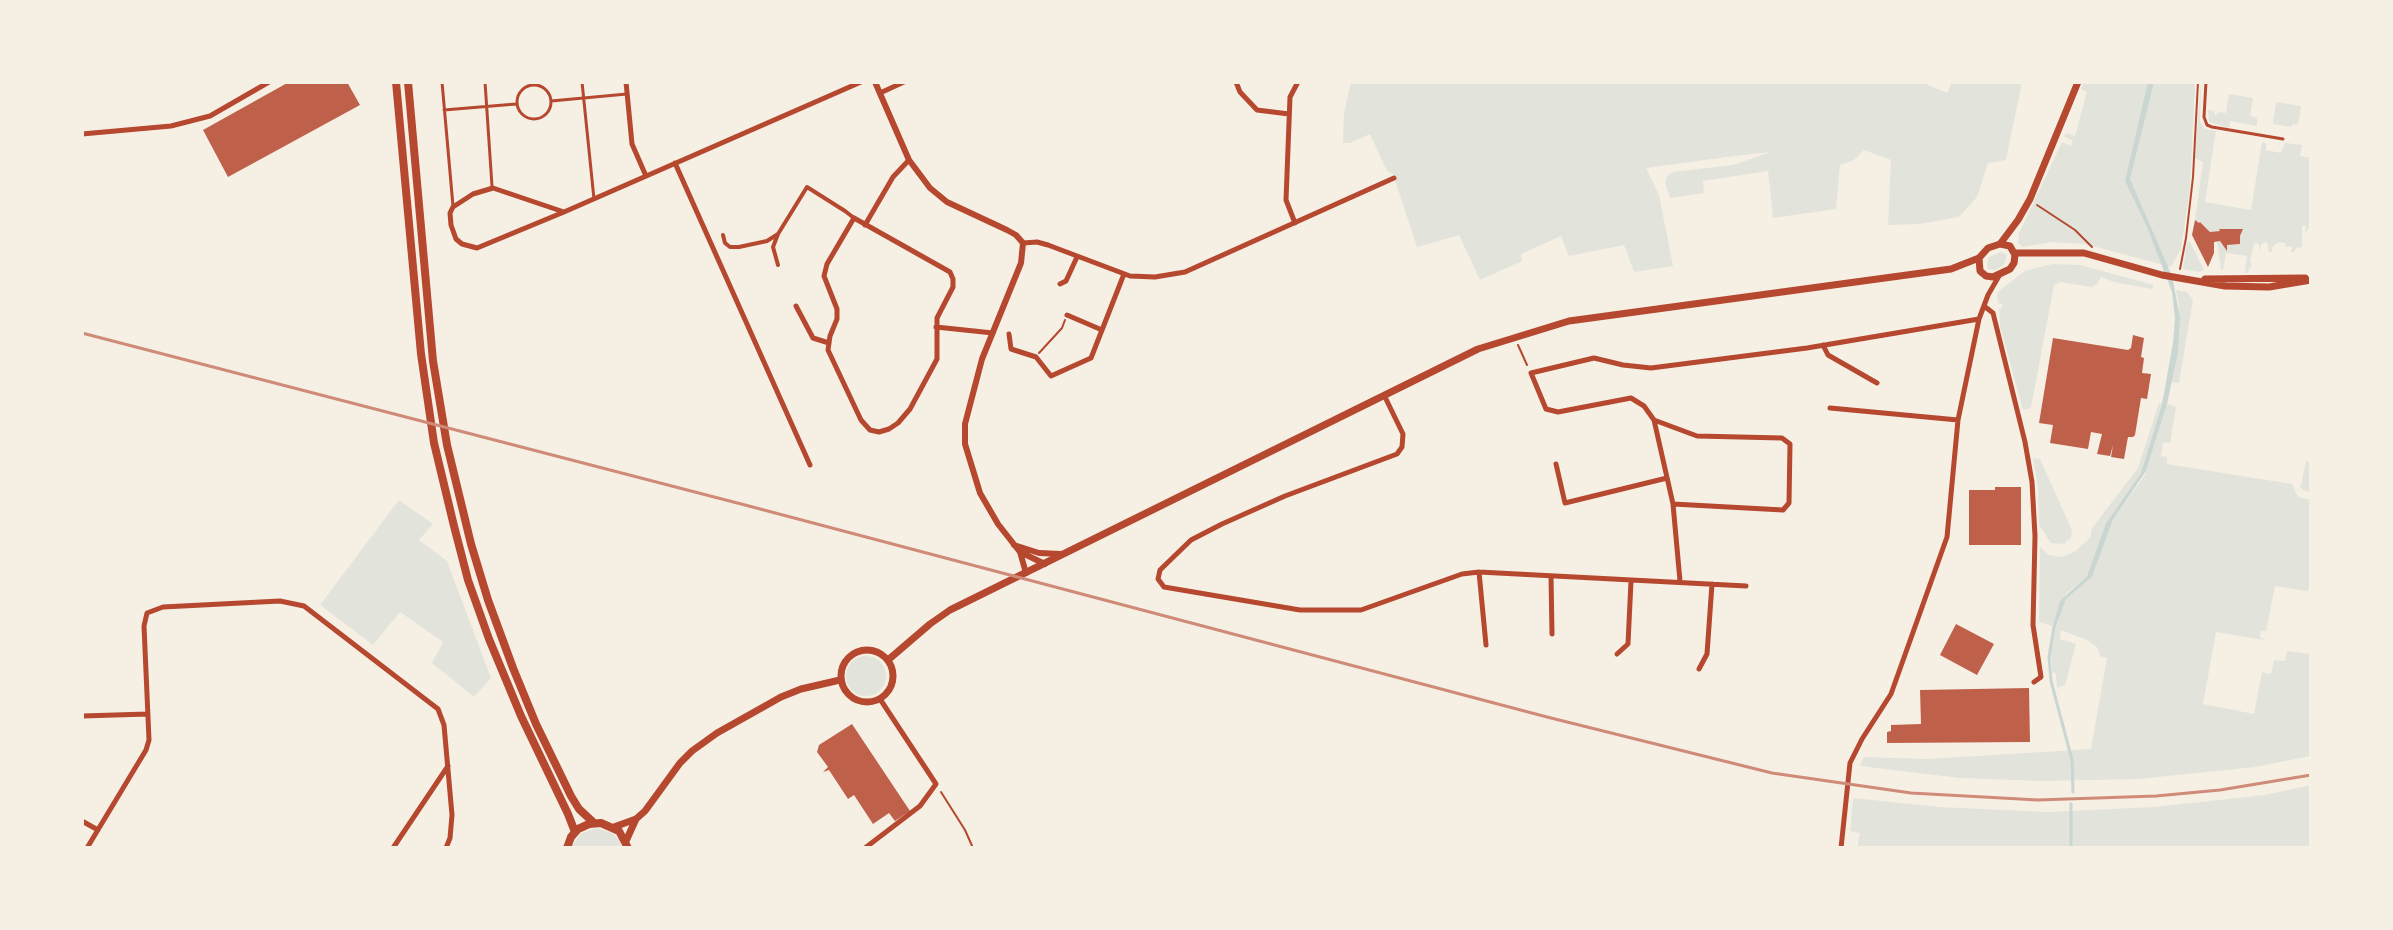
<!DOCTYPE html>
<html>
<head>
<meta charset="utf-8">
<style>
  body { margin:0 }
  #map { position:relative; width:2393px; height:930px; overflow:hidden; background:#f6efe4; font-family:"Work Sans",sans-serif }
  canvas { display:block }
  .frame { position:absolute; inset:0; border:84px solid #f6efe4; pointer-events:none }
</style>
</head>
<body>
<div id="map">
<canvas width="2393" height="930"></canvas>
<div class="frame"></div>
</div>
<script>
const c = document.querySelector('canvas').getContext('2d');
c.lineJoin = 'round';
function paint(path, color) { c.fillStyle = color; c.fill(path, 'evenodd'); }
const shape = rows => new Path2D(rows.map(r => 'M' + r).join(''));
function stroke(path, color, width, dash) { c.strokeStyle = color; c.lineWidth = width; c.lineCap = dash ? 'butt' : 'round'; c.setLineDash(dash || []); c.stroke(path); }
paint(shape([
  [1351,82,1921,82,1947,93,1952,82,2022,82,2006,160,1988,163,1977,197,1959,217,1919,224,1888,225,1891,160,1864,150,1854,160,1840,165,1836,209,1773,218,1768,171,1703,181,1704,193,1670,198,1665,183,1668,175,1673,172,1733,165,1771,152,1727,157,1646,168,1659,195,1673,266,1634,272,1624,245,1569,256,1561,236,1521,254,1522,261,1480,280,1459,235,1417,247,1393,174,1387,171,1370,134,1350,143,1343,143,1344,113],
  [2084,82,2195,82,2190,188,2181,249,2171,267,2085,244,2052,242,2023,247,2018,243,2019,233,2062,142,2071,146,2073,141,2064,136,2066,133,2075,136,2087,92,2081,89],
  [2201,82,2200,122,2205,129,2216,131,2205,202,2251,210,2262,142,2266,143,2266,150,2281,153,2285,143,2302,145,2300,156,2311,158,2311,225,2305,233,2306,226,2302,226,2302,248,2298,247,2294,252,2291,252,2292,246,2286,247,2285,243,2279,242,2273,246,2272,252,2269,252,2267,242,2262,243,2260,251,2259,244,2254,243,2250,262,2252,263,2251,268,2249,268,2248,273,2245,273,2247,256,2226,253,2223,270,2221,270,2217,241,2220,241,2227,250,2227,245,2240,244,2240,236,2243,229,2220,229,2220,231,2210,232,2201,222,2199,223,2195,220,2203,162,2195,158],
  [2229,94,2253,98,2250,116,2257,118,2257,126,2230,121,2229,128,2209,122,2208,110,2215,111,2214,114,2217,115,2218,112,2226,113],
  [2276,102,2301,106,2298,125,2293,124,2292,127,2273,124],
  [2187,242,2190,242,2204,270,2199,272,2183,269],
  [2001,252,2007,255,2004,265,1995,270,1988,269,1987,264,1989,257],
  [2052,264,2080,265,2154,285,2152,289,2114,282,2101,277,2097,284,2092,287,2060,282,2054,285,2031,408,2023,410,2000,326,1999,309,2002,308,2002,304,1998,303,1997,295,2000,290,2025,271],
  [2176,290,2187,292,2193,300,2179,383,2170,382,2178,352,2179,305],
  [2159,403,2162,403,2141,473,2106,523,2087,576,2066,594,2053,626,2039,622,2040,547,2049,555,2062,557,2074,552,2090,538,2092,528,2138,468],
  [2167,404,2176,407,2170,443,2163,442,2161,456,2167,457,2167,464,2292,484,2298,497,2311,500,2311,588,2306,591,2275,586,2266,631,2261,631,2260,637,2264,640,2216,632,2203,704,2254,714,2262,672,2271,674,2274,660,2285,661,2287,651,2311,654,2311,756,2255,767,2139,779,2042,781,1960,778,1860,766,1864,757,1927,759,2091,749,2107,658,2100,656,2098,648,2087,640,2061,630,2060,639,2076,644,2065,685,2057,688,2056,674,2052,672,2051,650,2054,631,2066,599,2092,577,2113,520,2145,475],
  [2033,458,2040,459,2072,530,2071,538,2064,544,2051,543,2039,525,2038,487],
  [2306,461,2311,462,2311,493,2303,490,2299,486,2301,485],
  [399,500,433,524,419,540,447,561,491,678,474,697,432,663,443,642,400,612,373,645,320,605],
  '846 676a20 20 0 1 1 40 0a20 20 0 1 1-40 0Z',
  [2311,785,2311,848,1857,848,1860,833,1850,831,1853,798,1939,807,2047,812,2154,807,2265,795],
  [596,828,612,833,618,839,622,848,571,848,580,834]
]), '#e2e4dc');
paint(shape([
  [2148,82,2154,82,2130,179,2172,276,2180,317,2178,352,2167,404,2146,471,2113,520,2092,577,2066,599,2054,631,2052,630,2060,601,2087,576,2106,523,2141,473,2162,404,2173,343,2175,318,2172,292,2147,227,2125,181]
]), '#c9d6d2');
stroke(shape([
  [2054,627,2049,657,2051,681,2072,760,2073,792],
  [2071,848,2071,804]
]), '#c9d6d2', 3);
paint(shape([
  [289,82,347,82,360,105,228,177,203,130],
  [2195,220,2199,223,2200,222,2210,232,2220,231,2219,229,2243,229,2240,236,2240,244,2227,245,2227,251,2220,241,2214,242,2214,253,2208,267,2192,235],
  [2133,335,2144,338,2141,357,2144,358,2142,373,2151,374,2147,399,2141,398,2135,435,2133,437,2128,437,2124,459,2111,457,2113,445,2110,456,2097,454,2102,434,2091,432,2088,449,2050,443,2053,425,2039,423,2053,338,2128,350,2131,348],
  [1995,487,2021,487,2021,545,1969,545,1969,490,1995,490],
  [1956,624,1994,644,1977,675,1940,655],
  [2029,688,2030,742,1887,743,1887,732,1891,731,1891,725,1921,724,1920,690],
  [852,724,910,811,895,821,889,813,873,824,854,795,848,799,829,770,823,772,828,767,817,752,819,745]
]), '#bf614a');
stroke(shape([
  [2037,205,2075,230,2092,247],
  [2180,269,2186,238,2193,177,2198,82],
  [1518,345,1527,365],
  [1039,353,1062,328,1065,320],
  [941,792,965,830,973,848]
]), '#b5482f', 2);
stroke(shape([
  [442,82,453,206],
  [485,82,492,186],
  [582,82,594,199],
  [2206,82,2204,117,2207,125,2212,127,2283,139],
  '517 102a17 17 0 1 1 34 0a17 17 0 1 1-34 0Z',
  [551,101,627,94],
  [444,110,516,104]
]), '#b5482f', 3);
stroke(shape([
  [778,234,807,187,845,211,854,218],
  [723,235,725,243,730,247,739,247,767,241,778,234,773,247,778,265]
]), '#b5482f', 4);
stroke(shape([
  [626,82,632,144,646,176],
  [1236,82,1240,92,1257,110,1289,114],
  [880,93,904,82],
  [82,134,171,126,210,116,269,82],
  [675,163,810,465],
  [564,212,493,188,473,194,453,207,450,213,451,225,456,239,462,244,477,248,564,212,861,82],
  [854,218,950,272,953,279,953,287,937,318,937,359,910,409,898,423,889,429,879,432,870,430,861,420,828,350,830,336,837,319,837,309,824,276,827,264,854,218],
  [1295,223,1286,200,1290,97,1298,82],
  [865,225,893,177,909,160],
  [1023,243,1037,242,1048,245,1130,276,1155,277,1185,272,1394,178],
  [1060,284,1066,281,1077,257],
  [796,306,813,338,829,343],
  [1984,306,1993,313,2025,442,2032,482,2035,536,2033,625,2041,677,2034,682],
  [1067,315,1102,330],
  [936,327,993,333],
  [1009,334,1011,349,1036,357,1051,376,1091,358,1124,274],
  [1823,345,1828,355,1877,383],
  [1384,395,1403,434,1402,447,1397,454,1285,496,1222,524,1191,540,1160,570,1158,579,1164,587,1300,610,1361,610,1462,574,1479,572,1746,586],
  [1830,408,1958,420],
  [1654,420,1697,436,1782,438,1790,444,1789,503,1783,510,1673,504],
  [1556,464,1565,503,1667,478],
  [1479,572,1486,645],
  [1551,576,1552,634],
  [1680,581,1673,504,1654,420,1644,406,1631,398,1558,412,1546,409,1531,373,1594,358,1623,365,1651,368,1807,348,1979,319],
  [1617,654,1628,644,1631,581],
  [1699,669,1707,654,1712,584],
  [82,716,148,714],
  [82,821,98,830],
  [87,848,146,750,149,740,144,626,147,613,163,607,280,601,304,606,438,709,444,725,452,815,450,838,446,848],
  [393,848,448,766],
  [865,848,920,806,936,784,880,699],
  [1841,848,1850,763,1862,739,1891,694,1947,537,1958,420,1979,319,1988,295,1999,276]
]), '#b5482f', 5);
stroke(shape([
  [875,82,909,160,930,188,947,202,1007,230,1016,235,1023,243,1021,263,982,359,965,424,965,444,980,493,998,524,1020,552,1026,573],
  [1014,545,1039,553,1061,554],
  [1020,552,1045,564]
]), '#b5482f', 6);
stroke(shape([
  [2000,244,2018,220,2030,199,2078,82],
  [2015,253,2084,253,2162,275,2225,286,2269,287,2311,280],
  [2205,279,2305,278],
  '841 676a26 26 0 1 1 52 0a26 26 0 1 1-52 0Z',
  [888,660,930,624,950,610,1478,349,1569,321,1951,269,1979,258,1988,248,2000,244,2010,246,2015,255,2014,263,2010,269,1993,277,1986,276,1980,271,1979,258],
  [614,827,636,819,645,811,680,763,692,751,717,733,781,697,801,689,840,680],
  [626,841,636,819]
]), '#b5482f', 7);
stroke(shape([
  [396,82,421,354,434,443,454,526,468,580,489,639,521,716,568,814,575,832],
  [408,82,433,361,447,445,471,544,488,600,513,668,536,724,571,796,579,809,594,823],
  [567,848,571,837,578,829,589,824,601,823,619,831,628,848]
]), '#b5482f', 8);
stroke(shape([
  [82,333,745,505,1547,717,1772,773,1911,793,2038,800,2156,796,2220,790,2311,775]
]), '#cf8b77', 3);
</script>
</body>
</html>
